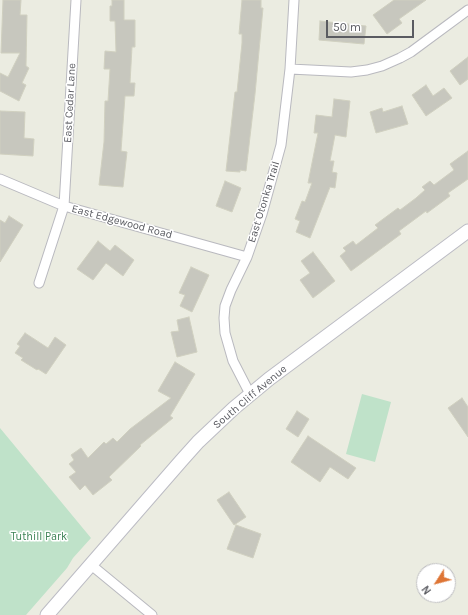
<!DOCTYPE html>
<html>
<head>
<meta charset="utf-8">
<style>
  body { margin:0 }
  #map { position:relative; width:468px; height:615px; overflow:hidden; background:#ebece1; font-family:Karla,sans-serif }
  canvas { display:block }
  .north { position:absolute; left:416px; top:563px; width:40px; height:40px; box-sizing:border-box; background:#fff; border:1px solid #bdbdc0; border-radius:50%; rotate:234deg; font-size:11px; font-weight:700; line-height:16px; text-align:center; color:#5a5b61 }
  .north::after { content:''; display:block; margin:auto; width:14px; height:18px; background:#de7535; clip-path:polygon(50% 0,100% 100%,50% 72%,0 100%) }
  .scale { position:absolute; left:326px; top:20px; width:88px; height:18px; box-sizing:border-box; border:2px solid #5a5b61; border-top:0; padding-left:5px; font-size:12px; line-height:14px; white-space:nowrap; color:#5a5b61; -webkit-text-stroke:3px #fff; paint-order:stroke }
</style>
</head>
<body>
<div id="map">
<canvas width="468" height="615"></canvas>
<div class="north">N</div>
<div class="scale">50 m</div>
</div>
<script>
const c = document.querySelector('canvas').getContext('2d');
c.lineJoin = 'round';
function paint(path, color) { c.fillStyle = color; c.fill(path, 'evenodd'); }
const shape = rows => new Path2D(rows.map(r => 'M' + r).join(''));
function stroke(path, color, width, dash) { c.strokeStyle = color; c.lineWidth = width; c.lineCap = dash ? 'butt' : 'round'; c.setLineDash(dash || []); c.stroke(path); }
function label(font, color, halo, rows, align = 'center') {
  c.font = font + ' Karla,sans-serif'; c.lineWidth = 3; c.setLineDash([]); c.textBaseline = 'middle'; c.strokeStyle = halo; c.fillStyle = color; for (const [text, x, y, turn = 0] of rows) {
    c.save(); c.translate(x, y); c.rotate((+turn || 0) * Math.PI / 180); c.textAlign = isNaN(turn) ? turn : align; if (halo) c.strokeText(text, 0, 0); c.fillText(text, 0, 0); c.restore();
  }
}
paint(shape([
  [362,394,391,402,375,462,346,454],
  [0,428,91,538,73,558,67,568,26,615,0,615]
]), '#bfe2c9');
const building = shape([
  [3,0,21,0,20,15,27,15,26,66,29,68,22,83,26,85,19,101,0,91,0,73,8,77,20,53,1,53,3,0],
  [112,0,124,0,124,20,135,20,135,47,132,47,130,83,135,83,134,96,125,96,121,151,127,152,123,187,99,185,104,142,105,101,108,101,110,69,104,69,105,51,116,52,115,21,110,21,110,6,112,6,112,0],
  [242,0,261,0,261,8,263,8,255,94,246,171,240,170,240,172,226,171,235,92,237,92,242,43,242,34,239,34,242,0],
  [394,0,426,0,399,19,402,23,387,34,373,15,394,0],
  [320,21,366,26,364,44,319,40,320,21],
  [468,57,468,79,460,85,450,71,468,57],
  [426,85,433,96,444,88,452,98,426,116,412,95,426,85],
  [334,99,350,101,346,137,335,135,330,161,334,161,332,172,337,173,335,188,330,187,310,238,296,232,300,221,295,219,302,201,305,202,312,183,308,183,318,133,314,133,316,115,332,117,334,99],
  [402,106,408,124,376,133,370,112,382,108,383,112,402,106],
  [0,111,25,112,24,138,34,139,33,156,0,154,0,111],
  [468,151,468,179,448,193,450,196,427,213,426,211,399,231,401,234,351,271,340,256,346,251,343,248,353,241,356,245,378,228,375,225,398,208,400,210,416,198,425,190,422,187,430,181,434,185,454,170,450,164,468,151],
  [225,181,241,188,232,212,216,206,225,181],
  [9,216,23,225,0,262,0,220,5,223,9,216],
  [98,241,110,251,115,245,134,260,123,276,106,263,93,280,77,269,98,241],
  [313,252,335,281,313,298,300,280,310,273,301,261,313,252],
  [191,267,209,275,192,312,180,306,185,295,179,293,191,267],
  [189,317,197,352,177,357,171,332,179,331,177,320,189,317],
  [25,333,48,348,55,337,66,345,46,374,38,369,37,370,21,360,23,358,15,353,20,346,17,344,25,333],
  [175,362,195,374,170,416,173,418,140,445,141,446,109,477,112,480,93,495,85,485,80,490,69,477,76,472,69,464,74,460,71,455,81,448,88,458,104,442,106,444,113,438,117,442,130,429,171,398,158,391,175,362],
  [462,398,468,407,468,437,448,408,462,398],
  [297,411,309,419,298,437,286,429,297,411],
  [308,436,356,468,348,479,330,467,320,482,291,462,308,436],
  [229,492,246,517,234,525,217,500,229,492],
  [236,525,261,534,253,558,227,549,236,525]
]);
paint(building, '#c7c7be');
stroke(building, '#d0d0c0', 1);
const minor = shape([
  [290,69,351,72,367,70,382,66,400,58,411,52,468,10],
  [0,179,64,206,247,257],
  [39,283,64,206,76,0],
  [250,394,233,361,225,333,224,318,225,306,231,290,247,257,262,214,281,145,290,69,294,0],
  [90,564,152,615]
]);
const secondary = shape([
  [47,615,181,461,198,442,234,408,269,379,468,231]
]);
stroke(minor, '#b9b9bf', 11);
stroke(secondary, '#bcbcc4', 15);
stroke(minor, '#fff', 9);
stroke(secondary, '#fff', 13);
label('11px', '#5a5b61', '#fff', [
  ["East Cedar Lane",70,103,-87],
  ["East Otonka Trail",264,202,-73],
  ["East Edgewood Road",122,222,15],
  ["South Cliff Avenue",250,397,-40]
]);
label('11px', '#398052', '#fff', [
  ["Tuthill Park",39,537]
]);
</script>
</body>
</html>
